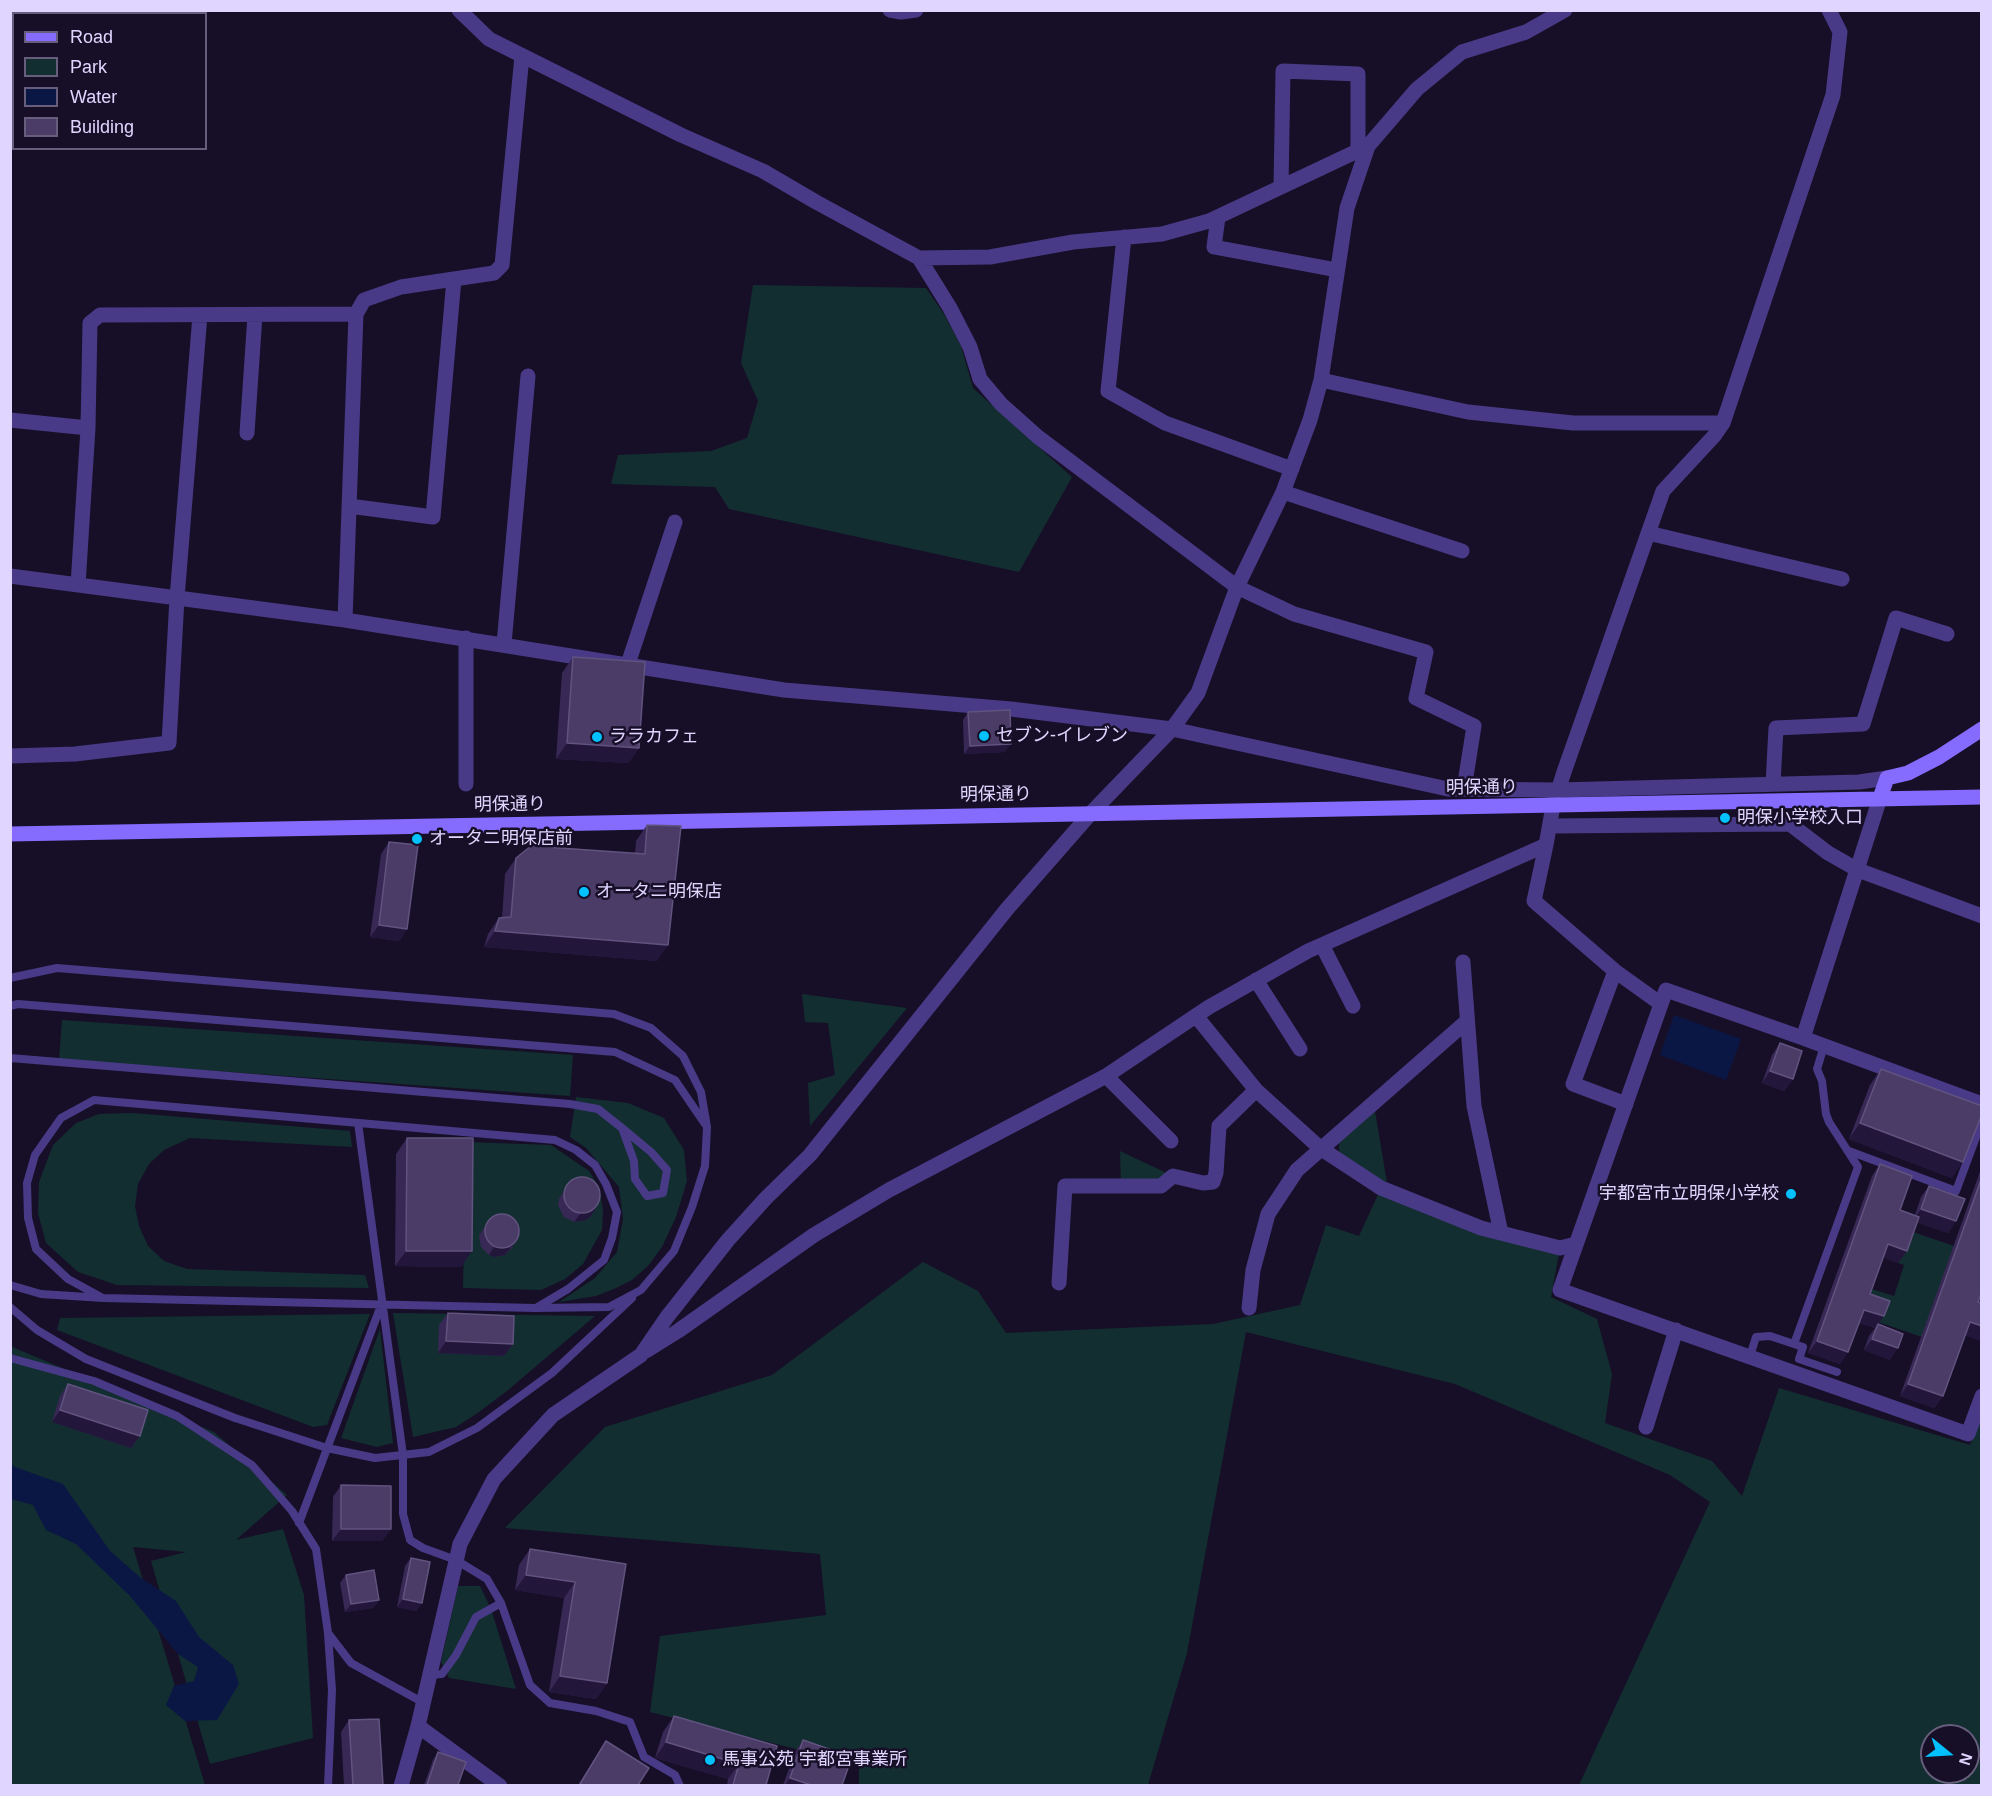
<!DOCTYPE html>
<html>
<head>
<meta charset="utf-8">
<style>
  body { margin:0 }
  #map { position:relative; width:1992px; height:1796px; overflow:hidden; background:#170f27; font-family:Helvetica,sans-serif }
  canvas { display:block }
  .frame { position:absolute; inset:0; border:12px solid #e0d5ff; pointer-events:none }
  .legend { position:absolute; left:12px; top:12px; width:195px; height:138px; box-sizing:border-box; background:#170f27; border:2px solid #675e7d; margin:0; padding:8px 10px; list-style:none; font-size:18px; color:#e0d5ff }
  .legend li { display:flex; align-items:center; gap:12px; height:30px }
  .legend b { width:30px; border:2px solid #675e7d }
  .north { position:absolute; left:1920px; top:1724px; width:60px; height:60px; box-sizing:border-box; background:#170f27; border:2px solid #675e7d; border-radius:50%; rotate:108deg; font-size:16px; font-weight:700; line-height:24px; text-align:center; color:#e0d5ff }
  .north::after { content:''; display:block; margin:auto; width:21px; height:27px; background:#01c1ff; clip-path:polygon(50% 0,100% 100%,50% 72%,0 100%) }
</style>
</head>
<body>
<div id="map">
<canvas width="1992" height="1796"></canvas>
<div class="frame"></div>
<ul class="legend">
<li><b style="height:8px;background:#856cff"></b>Road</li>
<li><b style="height:16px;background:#122e31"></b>Park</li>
<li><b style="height:16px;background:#0a1745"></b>Water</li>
<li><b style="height:16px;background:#4a3b67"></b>Building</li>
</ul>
<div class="north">N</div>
</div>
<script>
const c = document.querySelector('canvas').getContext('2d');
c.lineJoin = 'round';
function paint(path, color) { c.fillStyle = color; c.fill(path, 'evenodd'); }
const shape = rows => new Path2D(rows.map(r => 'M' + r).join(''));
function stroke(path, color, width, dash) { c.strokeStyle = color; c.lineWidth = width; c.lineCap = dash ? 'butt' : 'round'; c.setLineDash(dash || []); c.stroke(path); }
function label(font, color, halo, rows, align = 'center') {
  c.font = font + ' Helvetica,"Noto Sans JP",sans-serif'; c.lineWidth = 5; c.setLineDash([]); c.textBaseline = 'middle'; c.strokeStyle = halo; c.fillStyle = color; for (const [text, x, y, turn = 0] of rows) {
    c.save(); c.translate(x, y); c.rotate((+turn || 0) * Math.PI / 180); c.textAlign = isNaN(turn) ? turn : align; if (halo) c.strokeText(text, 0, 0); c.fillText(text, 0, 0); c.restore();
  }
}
paint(shape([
  [753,285,926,288,944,314,961,346,973,388,1072,477,1019,572,729,509,715,487,611,484,618,455,711,451,747,438,758,401,741,363],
  [802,994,907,1008,810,1126,808,1083,835,1075,828,1023,805,1022],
  [62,1020,573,1055,570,1096,59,1060],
  [576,1097,628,1103,664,1118,684,1150,687,1181,676,1217,662,1247,648,1266,632,1280,614,1289,596,1296,559,1302,595,1278,617,1252,623,1219,619,1187,586,1148,570,1137],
  [1375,1111,1387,1183,1339,1155,1339,1143],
  [133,1113,350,1131,352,1147,190,1138,164,1150,149,1164,138,1184,135,1206,139,1226,148,1246,164,1261,187,1269,365,1275,369,1288,117,1285,78,1272,46,1243,38,1213,39,1182,53,1145,76,1123,99,1114],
  [466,1142,551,1145,589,1171,599,1187,603,1210,602,1230,583,1264,565,1279,541,1290,463,1288],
  [1120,1151,1173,1176,1121,1186],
  [1381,1188,1560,1248,1551,1297,1597,1319,1612,1374,1605,1423,1712,1461,1742,1496,1779,1388,1970,1445,1981,1417,1981,1785,1579,1785,1710,1502,1670,1475,1455,1384,1246,1332,1187,1653,1148,1785,859,1785,859,1765,650,1712,660,1636,826,1615,820,1554,505,1528,605,1427,772,1375,923,1262,978,1291,1006,1333,1213,1324,1300,1305,1326,1225,1359,1236],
  [1932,1736,1968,1736,1968,1772,1932,1772],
  [1910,1231,1954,1246,1922,1337,1878,1322,1862,1306,1868,1288,1894,1296,1904,1265,1898,1263],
  [393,1313,595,1316,507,1391,479,1412,456,1427,413,1437],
  [370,1314,327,1425,313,1427,57,1330,60,1318],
  [380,1329,393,1443,377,1447,341,1438],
  [10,1346,214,1432,287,1495,236,1540,283,1529,304,1595,313,1738,210,1764,151,1561,186,1552,133,1547,205,1785,11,1785],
  [458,1586,480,1586,491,1609,516,1689,449,1678,441,1662]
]), '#122e31');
paint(shape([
  [1674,1015,1741,1039,1726,1080,1660,1055],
  [10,1463,15,1467,63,1484,110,1551,141,1578,176,1601,199,1637,233,1665,239,1684,217,1720,185,1721,166,1705,174,1686,194,1681,198,1667,178,1654,130,1596,76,1544,46,1530,33,1505,11,1499]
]), '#0a1745');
stroke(shape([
  [10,978,57,968,614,1014,651,1028,683,1056,701,1092,707,1127,705,1166,692,1207,674,1251,641,1290,609,1307,535,1308,103,1298,41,1294,10,1285],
  [10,1006,18,1004,615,1052,675,1080,705,1124],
  [10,1058,570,1104,598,1109,622,1128,651,1152,667,1170,663,1193,647,1196,635,1179,634,1161,622,1128],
  [358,1123,403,1455,403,1514,410,1540,423,1548,456,1560,487,1579,501,1603,530,1685,550,1703,596,1711,630,1722,644,1757,675,1775,680,1786],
  [1849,1151,1956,1191,1982,1121],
  [101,1297,68,1279,36,1249,28,1218,27,1183,35,1155,61,1118,94,1100,555,1140,576,1150,595,1165,606,1184,617,1212,612,1238,604,1260,568,1289,536,1308],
  [10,1307,37,1330,86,1359,235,1418,327,1448,375,1458,429,1452,477,1428,552,1373,632,1298],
  [1794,1344,1858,1167,1829,1122,1826,1114,1822,1081,1817,1069,1824,1046],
  [1750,1356,1756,1337,1770,1336,1803,1347,1799,1359,1837,1372],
  [10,1358,94,1381,177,1416,252,1465,292,1511,316,1549,328,1633,351,1663,424,1703],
  [299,1523,380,1308],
  [328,1634,332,1690,328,1786],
  [430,1675,442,1674,456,1655,476,1617,501,1603]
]), '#483a86', 8);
stroke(shape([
  [459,10,489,39,681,135,763,171,816,202,919,258,990,257,1073,242,1162,234,1209,221,1368,146],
  [890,10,901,12,916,10],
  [1281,187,1283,71,1358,74,1358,151],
  [1218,217,1214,247,1337,270],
  [1124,237,1108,391,1165,423,1292,469],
  [919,258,950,308,970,347,980,379,1001,404,1038,437,1237,587,1294,614,1426,652,1416,698,1474,726,1464,789],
  [1321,380,1468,412,1573,423,1723,423],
  [10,420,88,428,90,323,100,315,356,314,364,300,401,287,494,273,502,265,522,56],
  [247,433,255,315],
  [1283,492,1462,551],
  [349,506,433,517,454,279],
  [1648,533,1842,579],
  [10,576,345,620,784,690,1011,709,1172,729,1448,789,1559,790,1859,782,1887,778],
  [78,585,88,428],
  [345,620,356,314],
  [504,644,528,376],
  [628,664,675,522],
  [10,756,75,754,169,743,177,598,200,315],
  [466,784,466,638],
  [1773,784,1776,728,1863,724,1896,618,1947,634],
  [1880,798,1803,1038,1982,1104],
  [1550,826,1790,824,1828,853,1858,870,1982,916],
  [1546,845,1534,901,1615,971,1661,1004],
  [1322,945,1353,1006],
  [1463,962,1474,1106,1501,1233],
  [1615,971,1573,1084,1626,1104],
  [1256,980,1300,1049],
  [1803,1038,1666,990,1560,1290,1968,1434,1982,1396],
  [1106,1076,1171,1141],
  [1256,1090,1320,1148,1381,1188,1481,1228,1560,1248,1576,1244],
  [1059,1283,1065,1186,1161,1186,1173,1176,1203,1183,1213,1182,1216,1173,1219,1126,1256,1090,1196,1016],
  [1249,1308,1253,1270,1268,1214,1297,1170,1466,1022],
  [646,1351,678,1331,814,1235,889,1190,1106,1076,1209,1007,1308,951,1546,845,1553,806,1564,772,1663,491,1714,436,1723,423,1833,95,1840,32,1829,10],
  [1646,1427,1676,1330],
  [418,1726,500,1786],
  [401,1786,418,1726,460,1544,494,1479,553,1415,641,1355,667,1317,728,1240,766,1198,810,1155,1007,909,1091,813,1172,729,1198,693,1237,587,1283,492,1310,420,1321,380,1347,208,1368,146,1417,89,1462,52,1526,32,1565,10]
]), '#483a86', 15);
stroke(shape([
  [1880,798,1887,778,1908,773,1939,757,1982,729],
  [10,834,1982,797]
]), '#856cff', 15);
paint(shape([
  [573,657,639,748,628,763,556,759,562,673],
  [968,712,1005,752,964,754,963,720],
  [647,825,657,961,484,947,488,934,499,918,502,918,505,874,516,858,635,854,636,841],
  [389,842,407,929,399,941,370,937,381,854],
  [1780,1043,1793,1079,1784,1091,1762,1083,1772,1055],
  [1881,1069,1952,1178,1849,1139,1870,1085],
  [407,1138,461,1267,395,1266,396,1154],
  [1880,1164,1900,1210,1915,1215,1921,1197,1929,1186,1956,1221,1948,1233,1917,1222,1907,1251,1898,1263,1883,1257,1870,1294,1884,1316,1878,1324,1890,1360,1864,1350,1869,1336,1875,1328,1859,1323,1848,1352,1840,1364,1808,1353,1872,1176],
  [1982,1166,1982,1292,1978,1302,1981,1341,1965,1335,1943,1396,1934,1408,1900,1396],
  [570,1181,591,1216,586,1220,574,1222,564,1217,558,1205,559,1199],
  [490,1218,513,1247,505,1255,494,1257,489,1255,481,1247,479,1236],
  [448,1313,513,1344,504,1356,438,1353,439,1325],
  [68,1384,140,1436,131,1448,52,1422,60,1396],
  [341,1485,391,1529,382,1541,332,1541,333,1497],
  [530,1549,626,1564,607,1683,596,1699,549,1692,564,1598,515,1590,519,1565],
  [411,1558,422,1603,416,1611,397,1607,405,1566],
  [346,1575,379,1600,373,1608,345,1612,340,1583],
  [674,1716,777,1746,766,1785,727,1785,728,1779,655,1758,663,1732],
  [349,1720,383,1785,344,1785,341,1732],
  [803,1740,842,1785,783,1785,795,1752],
  [606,1741,638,1785,578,1785],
  [438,1752,458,1785,424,1785,433,1760]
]), '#382855');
paint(shape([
  [567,743,639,748,628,763,556,759],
  [1011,744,1005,752,964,754,970,746],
  [379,925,407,929,399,941,370,937],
  [495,931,668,945,657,961,484,947],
  [1770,1071,1793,1079,1784,1091,1762,1083],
  [1860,1123,1963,1162,1952,1178,1849,1139],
  [596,1208,591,1216,586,1220,574,1222,580,1214],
  [1921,1209,1956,1221,1948,1233,1912,1221],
  [518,1239,505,1255,494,1257,489,1255,494,1247],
  [1888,1244,1907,1251,1898,1263,1880,1256],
  [406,1251,472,1251,461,1267,395,1266],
  [1864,1310,1884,1316,1875,1328,1856,1322],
  [1970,1322,1982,1326,1982,1339,1981,1341,1962,1334],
  [1872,1339,1898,1348,1890,1360,1864,1350],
  [446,1341,513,1344,504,1356,438,1353],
  [1817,1341,1848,1352,1840,1364,1808,1353],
  [1908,1384,1943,1396,1934,1408,1900,1396],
  [60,1410,140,1436,131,1448,52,1422],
  [341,1529,391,1529,382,1541,332,1541],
  [526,1575,575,1582,564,1598,515,1590],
  [403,1599,422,1603,416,1611,397,1607],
  [379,1600,373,1608,345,1612,351,1604],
  [560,1676,607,1683,596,1699,549,1692],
  [666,1742,739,1764,728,1779,655,1758],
  [790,1778,811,1785,785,1785]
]), '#23163b');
const building = shape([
  [573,657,645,662,639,748,567,743,573,657],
  [1010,710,1011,744,970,746,968,712,1010,710],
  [647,825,681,826,668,945,495,931,499,918,511,917,516,858,531,846,645,854,647,825],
  [389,842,418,845,407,929,379,925,389,842],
  [1780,1043,1802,1051,1793,1079,1770,1071,1780,1043],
  [1881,1069,1982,1106,1982,1114,1963,1162,1860,1123,1881,1069],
  [407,1138,473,1138,472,1251,406,1251,407,1138],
  [1880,1164,1912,1176,1900,1210,1919,1217,1907,1251,1888,1244,1870,1294,1890,1301,1884,1316,1864,1310,1848,1352,1817,1341,1880,1164],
  '564 1195a18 18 0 1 1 36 0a18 18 0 1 1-36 0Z',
  [1982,1177,1982,1292,1978,1302,1982,1303,1982,1326,1970,1322,1943,1396,1908,1384,1982,1177],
  [1929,1186,1965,1199,1956,1221,1921,1209,1929,1186],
  '485 1231a17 17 0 1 1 34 0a17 17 0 1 1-34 0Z',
  [448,1313,514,1316,513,1344,446,1341,448,1313],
  [1878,1324,1903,1334,1898,1348,1872,1339,1878,1324],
  [68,1384,148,1410,140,1436,60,1410,68,1384],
  [341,1485,391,1486,391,1529,341,1529,341,1485],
  [530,1549,626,1564,607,1683,560,1676,575,1582,526,1575,530,1549],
  [411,1558,430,1562,422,1603,403,1599,411,1558],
  [374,1570,379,1600,351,1604,346,1575,374,1570],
  [674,1716,777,1746,766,1785,733,1785,739,1764,666,1742,674,1716],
  [379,1719,383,1785,353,1785,349,1720,379,1719],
  [803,1740,852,1757,842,1785,811,1785,790,1778,803,1740],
  [606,1741,649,1768,638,1785,583,1785,580,1784,606,1741],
  [438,1752,466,1762,458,1785,427,1785,438,1752]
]);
paint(building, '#4a3b67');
stroke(building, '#61537f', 1.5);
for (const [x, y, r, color] of [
  [984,736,6,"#01c1ff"],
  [597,737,6,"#01c1ff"],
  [1725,818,6,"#01c1ff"],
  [417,839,6,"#01c1ff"],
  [584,892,6,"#01c1ff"],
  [1791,1194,6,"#01c1ff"],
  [710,1760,6,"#01c1ff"]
]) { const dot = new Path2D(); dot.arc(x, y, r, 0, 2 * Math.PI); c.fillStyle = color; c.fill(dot); stroke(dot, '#170f27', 2); }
label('18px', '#e0d5ff', '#170f27', [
  ["セブン-イレブン",996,736],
  ["ララカフェ",609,737],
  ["明保小学校入口",1737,818],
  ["オータニ明保店前",429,839],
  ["オータニ明保店",596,892],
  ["宇都宮市立明保小学校",1779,1194,"right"],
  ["馬事公苑 宇都宮事業所",722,1760]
], 'left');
label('18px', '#e0d5ff', '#170f27', [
  ["明保通り",1482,788,-1],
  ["明保通り",996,795,-1],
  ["明保通り",510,805,-1]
]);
</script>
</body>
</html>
